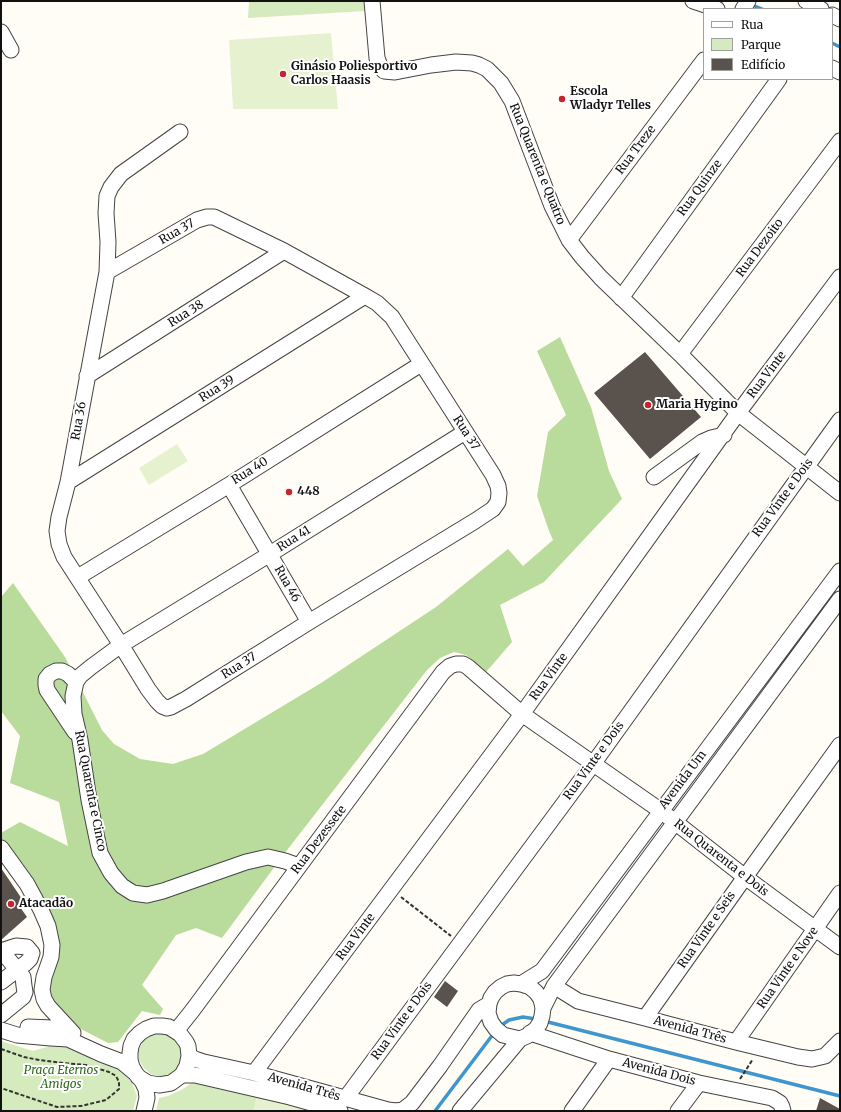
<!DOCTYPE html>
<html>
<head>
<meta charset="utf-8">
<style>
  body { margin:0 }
  #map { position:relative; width:841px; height:1112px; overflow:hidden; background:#fffdf5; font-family:Merriweather,serif }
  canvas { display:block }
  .frame { position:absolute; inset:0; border:2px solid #111; pointer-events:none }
  .legend { position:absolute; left:703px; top:8px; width:130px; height:72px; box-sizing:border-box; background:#fff; border:1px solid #a0a0a0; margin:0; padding:5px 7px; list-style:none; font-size:12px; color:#111 }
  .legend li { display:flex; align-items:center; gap:8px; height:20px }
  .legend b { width:20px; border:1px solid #a0a0a0 }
</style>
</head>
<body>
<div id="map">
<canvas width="841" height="1112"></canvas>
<div class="frame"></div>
<ul class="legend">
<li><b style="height:5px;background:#fff"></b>Rua</li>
<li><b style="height:11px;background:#d5ebbd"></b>Parque</li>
<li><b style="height:11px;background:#5a524d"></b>Edifício</li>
</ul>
</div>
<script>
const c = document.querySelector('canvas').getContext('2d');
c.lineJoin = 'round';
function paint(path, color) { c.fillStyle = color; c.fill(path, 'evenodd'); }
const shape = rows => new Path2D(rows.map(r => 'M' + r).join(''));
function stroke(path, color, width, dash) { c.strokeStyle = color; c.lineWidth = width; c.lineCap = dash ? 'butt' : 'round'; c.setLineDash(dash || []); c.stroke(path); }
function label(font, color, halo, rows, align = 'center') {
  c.font = font + ' Merriweather,serif'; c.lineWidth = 4; c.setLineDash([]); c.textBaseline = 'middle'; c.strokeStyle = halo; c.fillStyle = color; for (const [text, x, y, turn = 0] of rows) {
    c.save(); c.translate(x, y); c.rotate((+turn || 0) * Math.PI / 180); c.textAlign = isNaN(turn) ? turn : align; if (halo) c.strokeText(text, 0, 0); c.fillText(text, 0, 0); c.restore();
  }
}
paint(shape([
  [249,1,365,1,364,11,248,18],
  [155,1032,171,1033,184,1050,178,1070,170,1075,160,1077,151,1074,144,1068,139,1060,139,1050,143,1041,146,1038],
  [1,1041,33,1051,47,1047,63,1041,74,1045,93,1060,122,1071,132,1083,137,1096,133,1111,1,1111],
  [198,1079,310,1111,156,1111,159,1098,168,1096,183,1089]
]), '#d5ebbd');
paint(shape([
  [560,337,591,407,609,471,622,499,544,582,500,605,512,642,486,672,466,655,454,652,440,658,427,670,284,854,222,938,196,928,176,935,142,985,163,1009,160,1015,142,1011,118,1042,108,1043,77,1027,50,1000,46,904,1,839,1,833,20,822,68,846,59,802,10,783,20,736,1,711,1,597,13,583,65,657,102,730,114,744,140,759,173,764,203,754,321,683,436,607,508,549,523,566,553,540,549,531,537,496,548,432,566,415,537,351]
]), '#b9dc9c');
paint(shape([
  [331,33,338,109,233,109,229,40],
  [177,444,188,461,149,485,139,468],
  [257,1094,311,1108,310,1111,253,1111]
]), '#e6f2cf');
stroke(shape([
  [750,4,762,9],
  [832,43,840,47],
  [544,1021,840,1096],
  [499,1027,509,1020,523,1017,536,1019],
  [435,1111,494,1033]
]), '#3f96cf', 3.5);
paint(shape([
  [645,352,701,417,650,459,594,393],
  [1,868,24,902,20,907,27,917,1,940],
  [445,981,458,991,447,1007,434,997],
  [820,1098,840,1109,840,1111,816,1111]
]), '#5a524d');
const minor = shape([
  [372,1,377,58,380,66,384,71,395,72,431,65,456,62,472,63,479,65,487,69,501,83,512,101,552,206,569,240,582,257,601,278,680,354,738,413,840,493],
  [693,1,717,9],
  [806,1,821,9],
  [743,9,748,1],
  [832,15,840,19],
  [1,32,11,50],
  [832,68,840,72],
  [569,240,704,60],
  [107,272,197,220,207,217,214,217,284,251,365,296,377,303,392,317,493,475,498,486,499,493,498,502,493,509,475,521,309,622,186,699,171,707,167,708,162,706,157,701,148,689,121,645,64,557,59,544,57,531,59,517,68,482,107,272,108,242,106,213,107,196,111,187,121,174,180,132],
  [621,298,779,79],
  [680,354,840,141],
  [87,376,284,251],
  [654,477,702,442,711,438,724,435],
  [68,482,365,296],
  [229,485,309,622],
  [78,577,229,485,421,364],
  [75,732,47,690,46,685,46,679,50,674,56,671,62,671,68,674,76,682],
  [1,848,27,884,41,910,48,926,52,945,51,957,44,977,42,990,44,999,48,1006,72,1032],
  [299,866,285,861,268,857,246,862,163,891,147,895,133,893,122,886,111,873,100,853,89,800,80,740,74,714,73,696,76,682,80,676,91,667,121,645,270,554,465,432],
  [1,950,23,977,24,986,25,992,23,997,1,1015],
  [1,951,16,946,27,947,32,953,30,959,26,963,1,982],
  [514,983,521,984,530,987,536,992,541,999,543,1008,542,1016,540,1023,536,1029,527,1036,520,1039,503,1035,496,1029,491,1022,488,1013,489,1004,491,998,495,992,501,987,507,984,514,983],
  [521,984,542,971,840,571],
  [554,986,578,1001,645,1018,736,1042,798,1057,812,1059,825,1056,840,1041],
  [543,1008,554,986,840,599],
  [645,1018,745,877,840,745],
  [28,1027,52,1028,73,1033],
  [1,1030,17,1035,51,1038,68,1039,101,1054,122,1062,134,1072],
  [176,1031,192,1011,443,672,450,666,456,664,463,664,468,667,522,714,661,811,745,877,840,947],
  [530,1033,609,1059,699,1083,772,1098,780,1103,782,1107,783,1111],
  [736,1042,840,893],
  [189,1056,195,1059,204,1062,254,1073,388,1110,396,1111,403,1110,412,1103,440,1066,479,1010,489,1004],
  [254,1073,522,714,738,413,840,277],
  [182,1075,195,1075,290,1097,340,1111],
  [138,1077,148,1083,159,1085,171,1083,182,1075,187,1066,189,1056,188,1046,186,1042,180,1034,169,1027,162,1026,154,1026,146,1029,140,1033,134,1039,131,1046,130,1053,130,1060,132,1067,136,1074,142,1081,146,1089,147,1098,144,1111],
  [345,1099,593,764,840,420],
  [460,1111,520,1039],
  [572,1111,609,1059],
  [678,1111,699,1083]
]);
stroke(minor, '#444', 17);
stroke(shape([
  [401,897,451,936],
  [1,1049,24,1057,39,1060,63,1063,86,1065,109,1072,116,1076,119,1082,119,1089,106,1100,81,1106,57,1107,1,1088],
  [740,1079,753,1059]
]), '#333', 2, [4, 2]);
stroke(minor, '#fff', 15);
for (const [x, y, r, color] of [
  [283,74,4,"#c4262e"],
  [562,99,4,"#c4262e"],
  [648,405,4,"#c4262e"],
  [289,492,4,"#c4262e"],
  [11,904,4,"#c4262e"]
]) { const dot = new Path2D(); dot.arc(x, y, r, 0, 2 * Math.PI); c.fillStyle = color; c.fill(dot); stroke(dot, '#fff', 1.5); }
label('bold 12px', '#111', '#fff', [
  ["Ginásio Poliesportivo",291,67],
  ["Carlos Haasis",291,81],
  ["Escola",570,92],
  ["Wladyr Telles",570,106],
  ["Maria Hygino",656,405],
  ["448",297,492],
  ["Atacadão",19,904]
], 'left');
label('12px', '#111', '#fff', [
  ["Rua Treze",636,150,-53],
  ["Rua Quarenta e Quatro",537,164,68],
  ["Rua Quinze",700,188,-54],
  ["Rua 37",177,232,-30],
  ["Rua Dezoito",760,248,-53],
  ["Rua 38",186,314,-32],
  ["Rua Vinte",767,375,-53],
  ["Rua 39",217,389,-32],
  ["Rua 36",79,421,-80],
  ["Rua 37",466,433,57],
  ["Rua 40",250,471,-32],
  ["Rua Vinte e Dois",783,498,-54],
  ["Rua 41",294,539,-32],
  ["Rua 46",287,584,60],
  ["Rua 37",239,666,-32],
  ["Rua Vinte",549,677,-54],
  ["Rua Vinte e Dois",594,761,-54],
  ["Avenida Um",683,780,-53],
  ["Rua Quarenta e Cinco",90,791,79],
  ["Rua Dezessete",319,840,-53],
  ["Rua Quarenta e Dois",721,858,38],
  ["Rua Vinte e Seis",707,930,-55],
  ["Rua Vinte",356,937,-53],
  ["Rua Vinte e Nove",788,968,-55],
  ["Rua Vinte e Dois",402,1021,-54],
  ["Avenida Três",690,1030,15],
  ["Avenida Dois",659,1072,15],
  ["Avenida Três",304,1087,16]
]);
label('italic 12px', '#2f6b1f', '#fff', [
  ["Praça Eternos",61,1071],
  ["Amigos",61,1085]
]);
</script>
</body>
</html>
